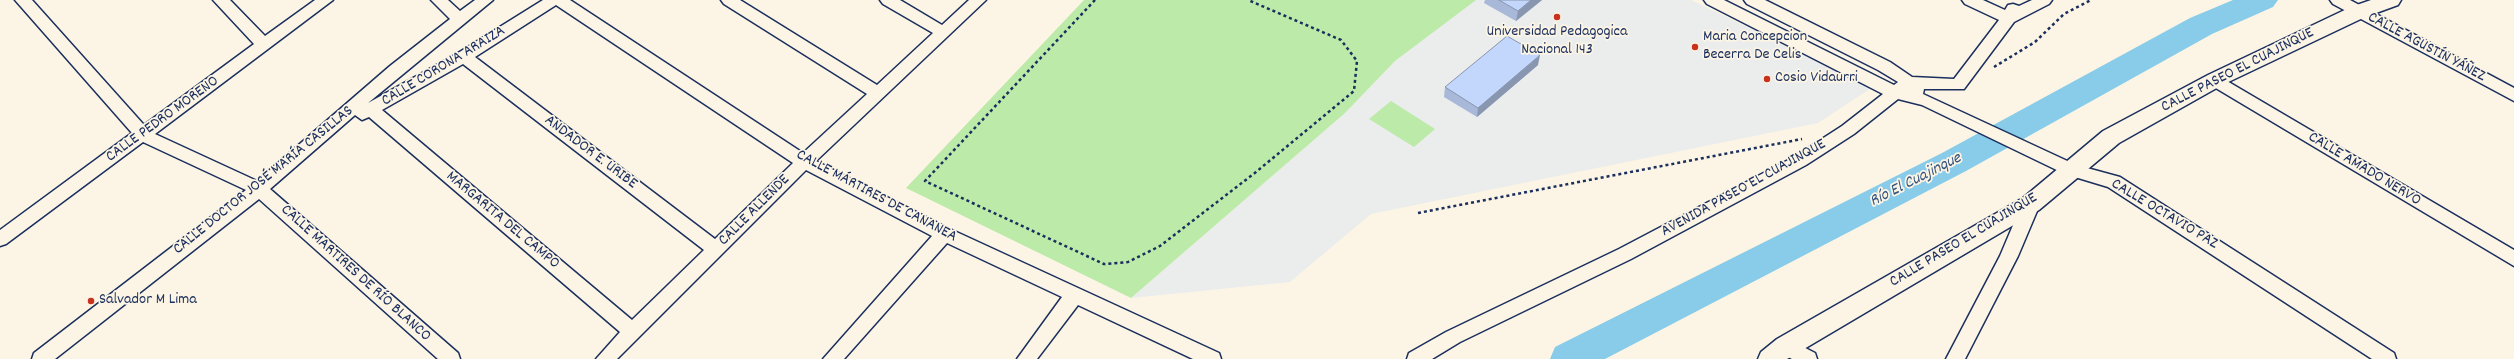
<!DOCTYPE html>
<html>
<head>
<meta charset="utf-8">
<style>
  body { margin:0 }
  canvas { display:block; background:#fcf5e5 }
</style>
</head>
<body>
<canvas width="2514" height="359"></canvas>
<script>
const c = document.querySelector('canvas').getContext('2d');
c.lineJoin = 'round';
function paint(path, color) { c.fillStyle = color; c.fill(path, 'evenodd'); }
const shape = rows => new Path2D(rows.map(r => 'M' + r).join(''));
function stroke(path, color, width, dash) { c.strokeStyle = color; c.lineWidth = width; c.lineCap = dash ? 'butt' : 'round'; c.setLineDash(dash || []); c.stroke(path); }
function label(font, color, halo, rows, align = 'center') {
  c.font = font + ' Dekko,sans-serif'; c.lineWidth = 3.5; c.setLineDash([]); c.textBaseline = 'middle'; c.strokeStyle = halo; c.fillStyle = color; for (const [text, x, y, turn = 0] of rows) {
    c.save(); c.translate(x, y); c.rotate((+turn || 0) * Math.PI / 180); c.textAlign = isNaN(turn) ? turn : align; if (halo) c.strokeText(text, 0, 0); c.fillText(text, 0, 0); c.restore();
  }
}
paint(shape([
  [1475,0,1691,0,1873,87,1818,123,1371,214,1290,282,1131,298,1345,113,1395,61]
]), '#ebecec');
paint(shape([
  [1084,0,1476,0,1395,61,1345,113,1131,298,906,188],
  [1391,101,1435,129,1414,147,1369,119]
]), '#bceaa8');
paint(shape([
  [2233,0,2278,0,2273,7,2212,34,1966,171,1605,359,1550,359,1555,347,1942,153,2190,18,2233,0]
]), '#88cce9');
const street = shape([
  [15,0,32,0,144,125,254,44,213,0,230,0,265,36,315,0,333,0,155,134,257,181,390,66,450,19,431,0,448,0,460,11,475,0,493,0,368,103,458,53,543,0,570,0,803,153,867,94,724,4,721,0,740,0,877,85,933,33,883,4,880,0,900,0,942,25,969,0,986,0,816,161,950,229,1219,353,1221,359,1193,359,1078,305,1037,359,1017,359,1062,297,947,243,844,359,823,359,932,236,806,170,617,359,596,359,620,332,369,117,362,120,355,115,270,189,458,353,460,359,438,359,259,199,55,359,32,359,34,353,246,190,143,142,6,244,0,246,0,230,132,133,15,0],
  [556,5,793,163,715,239,475,57,556,5],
  [463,64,704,250,632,320,382,110,463,64],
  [1704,0,1724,0,1894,85,1898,82,1878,70,1747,4,1744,0,1765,0,1890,62,1912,77,1954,79,1999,20,1965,4,1962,0,1983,0,2005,10,2008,5,2013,4,2019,6,2032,0,2052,0,2049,4,2014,22,1964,89,1924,89,1923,94,2076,165,2120,177,2394,353,2396,359,2372,359,2108,187,2065,174,1922,105,1898,99,1854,134,1806,165,1631,259,1460,342,1432,359,1407,359,1409,353,1446,332,1619,249,1794,157,1842,126,1883,94,1707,4,1704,0],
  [2330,0,2350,0,2514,88,2514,101,2333,4,2330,0],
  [2215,74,2514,250,2514,266,2209,84,2207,80,2209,76,2215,74],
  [2031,197,2037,199,2040,204,2018,256,1965,359,1946,359,2000,256,2022,204,2025,199,2031,197],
  [1786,338,1815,353,1817,359,1792,359,1779,352,1777,346,1779,340,1786,338]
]);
const secondary = shape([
  [2371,0,2401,0,2398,5,2365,17,2222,85,2119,143,2039,210,1787,359,1758,359,1761,352,1777,339,2023,198,2103,131,2208,75,2351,7,2371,0]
]);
stroke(street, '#1b2f5e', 3);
stroke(secondary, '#1b2f5e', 3);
stroke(shape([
  [1095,0,925,181,1104,264,1128,262,1160,246,1256,172,1354,91,1357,61,1341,40,1248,0],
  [1994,67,2035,42,2064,14,2091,0],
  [1418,213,1802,139]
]), '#1b2f5e', 2.5, [3, 3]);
paint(street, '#fcf5e5');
paint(secondary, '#fcf5e5');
paint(shape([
  [1485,0,1542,0,1516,21,1484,3],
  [1538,65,1477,117,1444,97,1445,87]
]), '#a8b8d8');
paint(shape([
  [1531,0,1542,0,1516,21,1518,11],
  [1540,55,1538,65,1477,117,1478,108]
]), '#8896b0');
const building = shape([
  [1499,0,1531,0,1518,11,1499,0],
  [1507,36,1540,55,1478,108,1445,87,1507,36]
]);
paint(building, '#c3d6fb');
stroke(building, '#8896b0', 1);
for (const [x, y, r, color] of [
  [1557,17,4,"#c8321e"],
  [1695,47,4,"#c8321e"],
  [1767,79,4,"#c8321e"],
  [91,301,4,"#c8321e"]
]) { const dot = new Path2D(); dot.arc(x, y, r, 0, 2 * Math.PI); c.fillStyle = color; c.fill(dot); stroke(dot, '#fcf5e5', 1.5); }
label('16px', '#1b2f5e', '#fcf5e5', [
  ["Universidad Pedagogica",1557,33,"center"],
  ["Nacional 143",1557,51,"center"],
  ["Maria Concepcion",1703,38],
  ["Becerra De Celis",1703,56],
  ["Cosio Vidaurri",1775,79],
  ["Salvador M Lima",99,301]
], 'left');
label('16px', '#1b2f5e', '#fcf5e5', [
  ["CALLE AGUSTÍN YÁÑEZ",2426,48,28],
  ["CALLE CORONA ARAIZA",444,67,-31],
  ["CALLE PASEO EL CUAJINQUE",2238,71,-27],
  ["CALLE PEDRO MORENO",163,120,-36],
  ["ANDADOR E. URIBE",590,153,37],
  ["CALLE AMADO NERVO",2364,170,31],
  ["CALLE DOCTOR JOSÉ MARÍA CASILLAS",264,181,-39],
  ["AVENIDA PASEO EL CUAJINQUE",1744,189,-29],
  ["CALLE MÁRTIRES DE CANANEA",876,197,28],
  ["CALLE ALLENDE",755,211,-45],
  ["CALLE OCTAVIO PAZ",2164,215,31],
  ["MARGARITA DEL CAMPO",502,221,40],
  ["CALLE PASEO EL CUAJINQUE",1964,241,-31],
  ["CALLE MARTIRES DE RÍO BLANCO",355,274,42]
]);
label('italic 17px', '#365681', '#fcf5e5', [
  ["Río El Cuajinque",1916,181,-27]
]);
</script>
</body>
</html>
